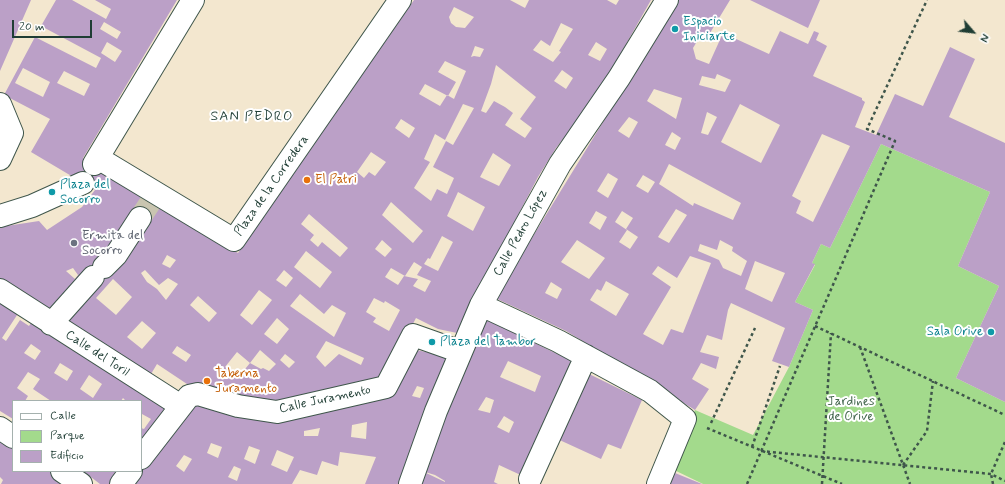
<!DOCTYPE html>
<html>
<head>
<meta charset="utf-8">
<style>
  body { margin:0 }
  #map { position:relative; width:1005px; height:484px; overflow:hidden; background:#f3e7cf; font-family:Mynerve,sans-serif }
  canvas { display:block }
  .legend { position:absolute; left:12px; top:400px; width:130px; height:72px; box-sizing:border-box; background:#fff; border:1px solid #a5b1ae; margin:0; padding:5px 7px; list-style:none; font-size:12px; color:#1f3d34 }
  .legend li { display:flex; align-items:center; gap:8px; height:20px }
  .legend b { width:20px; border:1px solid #a5b1ae }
  .north { position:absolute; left:953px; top:12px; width:40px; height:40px; -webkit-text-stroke:3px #fff; paint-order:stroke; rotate:118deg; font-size:11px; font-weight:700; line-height:16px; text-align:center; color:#1f3d34 }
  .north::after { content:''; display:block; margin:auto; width:14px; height:18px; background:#1f3d34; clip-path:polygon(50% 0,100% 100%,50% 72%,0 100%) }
  .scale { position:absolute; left:12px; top:20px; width:80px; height:18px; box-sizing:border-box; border:2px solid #1f3d34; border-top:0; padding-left:5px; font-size:12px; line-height:14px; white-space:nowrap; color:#1f3d34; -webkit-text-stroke:3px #fff; paint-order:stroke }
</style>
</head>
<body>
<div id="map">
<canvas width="1005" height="484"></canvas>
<ul class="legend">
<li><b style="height:5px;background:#fff"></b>Calle</li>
<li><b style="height:11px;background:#a3da8c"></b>Parque</li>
<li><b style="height:11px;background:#bba0c7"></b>Edificio</li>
</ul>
<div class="north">N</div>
<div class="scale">20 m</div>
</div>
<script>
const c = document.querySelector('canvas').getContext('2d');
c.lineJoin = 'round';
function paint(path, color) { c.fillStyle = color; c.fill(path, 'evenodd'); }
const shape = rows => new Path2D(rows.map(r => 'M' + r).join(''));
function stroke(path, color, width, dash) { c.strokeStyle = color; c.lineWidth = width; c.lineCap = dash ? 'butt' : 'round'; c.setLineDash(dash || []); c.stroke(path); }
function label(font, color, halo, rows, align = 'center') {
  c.font = font + ' Mynerve,sans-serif'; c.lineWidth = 4; c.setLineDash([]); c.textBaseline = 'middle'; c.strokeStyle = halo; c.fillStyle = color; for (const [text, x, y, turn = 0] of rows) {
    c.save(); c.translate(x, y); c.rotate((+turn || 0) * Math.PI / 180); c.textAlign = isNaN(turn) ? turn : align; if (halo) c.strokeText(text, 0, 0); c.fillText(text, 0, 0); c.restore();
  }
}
paint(shape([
  [881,144,990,192,958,266,999,286,956,378,1005,402,1005,484,703,484,670,468,695,410,753,435,789,367,813,310,795,302,815,265,812,263,821,244,830,248]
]), '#a3da8c');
paint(shape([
  [0,0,31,0,0,71],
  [56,0,72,0,106,19,111,9,95,0,177,0,83,158,238,253,414,0,510,0,525,8,529,0,607,0,616,5,619,0,651,0,608,76,577,121,556,148,538,177,497,255,462,334,438,329,416,318,383,381,270,403,190,386,157,364,151,374,50,318,0,284,0,227,39,221,47,230,82,207,95,190,31,152,50,119,4,95,35,37,96,68,101,58,41,26],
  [454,7,474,17,465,28,456,27,451,23,449,17],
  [104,22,121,32,117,39,100,29],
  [561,23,573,29,559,51,561,52,553,62,533,50,541,40,550,46],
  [107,42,122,51,115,62,101,53],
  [596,42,607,49,600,61,588,55],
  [475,46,484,49,480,57,474,56,471,57],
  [445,61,466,71,454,99,447,95,440,106,419,94,425,84,448,96,456,82,438,72],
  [496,65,536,97,520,119,532,128,525,138,505,125,513,113,505,107,494,101,486,113,481,111,491,84],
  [23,68,50,82,43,97,15,83],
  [562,70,573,78,566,89,554,81],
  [64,71,90,84,84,96,57,83],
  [463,104,474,108,453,145,446,141,433,167,454,178,447,194,437,189,431,201,414,188,430,162,424,159,435,134,445,140],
  [401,119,415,128,409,138,395,128],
  [371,152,386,162,375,176,369,172,364,178,357,172],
  [493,153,511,165,499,186,480,177],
  [458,192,485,207,473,231,447,216],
  [391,202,423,231,413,243,382,215],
  [309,214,348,248,340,257,322,242,318,247,310,240,314,235,301,224],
  [442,236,453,242,438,271,424,264,428,258,430,259],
  [382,240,392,249,385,257,375,249],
  [306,251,332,272,320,288,294,267],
  [167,255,176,260,170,268,162,264],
  [414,262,422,267,417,275,431,281,425,292,413,286,418,279,404,276,398,285,385,277,391,268,405,276],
  [73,268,78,275,75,279,66,271],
  [145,270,159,285,168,278,178,284,166,300,157,289,147,282,141,273],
  [284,270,293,278,286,287,276,280],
  [113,279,132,297,116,315,96,298],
  [259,290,272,300,252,325,240,315],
  [300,294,324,314,332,305,346,313,334,337,290,306],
  [198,296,217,313,209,322,190,305],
  [374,298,384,303,385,301,400,310,389,331,373,322,376,318,366,312],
  [277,318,289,329,277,344,264,334],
  [142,321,156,333,142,349,127,337],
  [326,341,364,358,361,365,339,354,325,367,316,357],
  [177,346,191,355,186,362,172,353],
  [260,350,276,364,269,371,263,368,261,369,250,363],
  [237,352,250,363,241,374,225,367],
  [285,354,295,362,289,368,280,360],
  [678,0,730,0,710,33,701,35,693,48,696,59,709,64,723,33,769,54,780,31,808,44,814,31,819,33,816,40,827,46,813,76,862,98,862,100,865,102,855,127,876,135,895,94,923,106,950,47,975,59,949,117,1005,143,1005,402,956,378,999,286,958,266,990,192,881,144,830,248,821,244,812,263,815,264,795,302,813,310,789,367,772,361,785,328,731,303,728,310,722,340,707,335,700,352,719,357,716,369,701,363,692,379,709,389,695,410,566,331,495,298],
  [717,74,731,80,725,92,699,85,702,76,715,79],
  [654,89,682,98,676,119,647,101],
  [740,104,780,125,761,163,721,142],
  [707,112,717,117,708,135,701,133],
  [629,117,638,122,629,138,618,131],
  [672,132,681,138,675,150,665,145],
  [822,134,850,146,813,222,796,213,801,201,792,196],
  [669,164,741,203,733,220,694,203,693,206,659,184],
  [608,173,618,179,608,198,597,191],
  [643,175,655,182,648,193,636,186],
  [676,209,687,215,669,243,658,237],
  [596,211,607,217,600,230,589,223],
  [622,211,633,218,626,229,638,237,630,249,619,242,627,230,615,222],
  [577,240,605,258,589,279,561,262],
  [720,240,733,247,732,251,747,261,741,276,723,268,719,260,698,251,700,244,717,250],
  [690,256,711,263,683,333,671,329,663,345,643,334,671,287,652,274,658,266,677,278],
  [755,261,785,273,772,302,745,289],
  [606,281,629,294,616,316,590,300,597,289,601,291],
  [551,282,562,289,557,299,545,293],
  [750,0,820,0,808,28],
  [0,293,21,309,2,338,6,341,20,320,29,326,35,317,175,410,141,450,141,428,144,429,151,419,142,414,141,416,141,401,126,401,123,398,121,401,51,401,33,389,40,379,28,372,17,388,28,396,25,401,13,401,13,419,0,411],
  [31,344,41,351,35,360,24,353],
  [60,363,73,371,67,381,54,373],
  [89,375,102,384,93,398,80,389],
  [483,318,578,364,525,477,499,465,494,482,498,484,417,484,439,421],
  [508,361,541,376,535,392,500,377],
  [486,397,494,400,490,413,478,410],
  [504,416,514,422,509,433,497,427],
  [422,471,435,475,445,481,445,482],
  [412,349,444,356,447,364,405,484,365,484,376,457,340,452,338,466,322,461,317,475,300,470,292,484,130,484,192,401,238,412,361,398],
  [417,386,424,388,420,398,412,396],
  [367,422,366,439,351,437,352,425],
  [320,428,318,436,304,436,304,431],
  [211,443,222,447,218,458,207,453],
  [249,446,260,450,255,464,244,459],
  [277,450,294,457,287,472,271,465],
  [184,455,192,459,184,472,176,466],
  [234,466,241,469,237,481,228,477],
  [583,371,642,400,621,449,608,444,601,459,553,437],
  [0,434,13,443,13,471,50,471,71,484,1,484,3,480,0,477],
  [670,468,676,470,675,473,702,484,662,484],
  [83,471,124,471,113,484,100,484]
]), '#bba0c7');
stroke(shape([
  [140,218,152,200]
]), '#c9c5b0', 22, [22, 11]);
const street = shape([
  [0,104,12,133,0,159],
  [98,158,234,240,400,0],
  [94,164,193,0],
  [0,216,32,206,83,183],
  [104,267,116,255,140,218],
  [0,290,181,406],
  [481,305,558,341,650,391,685,419,658,484],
  [51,324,93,277],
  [0,428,13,437],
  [141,458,189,396,198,394,238,406,277,412,386,387,413,335,461,352],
  [62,471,81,484],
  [530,479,586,356],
  [121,484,131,471],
  [410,484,436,411,481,305,560,164,619,78,667,0]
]);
stroke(street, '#3f564b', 24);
stroke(shape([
  [815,326,1005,415],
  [860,347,910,484],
  [711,423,755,328],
  [707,428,842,484],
  [752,447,780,366],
  [761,451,991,474,1005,481],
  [903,465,927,431,933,381],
  [747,484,895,141,867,129,927,0],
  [822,484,831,333],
  [993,484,991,474,1005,442]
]), '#3f564b', 2.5, [3, 3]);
stroke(street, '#fff', 22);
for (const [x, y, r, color] of [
  [675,29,4,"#0f9aa8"],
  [307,180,4,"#e8710a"],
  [52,192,4,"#0f9aa8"],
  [74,243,4,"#6b7280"],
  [991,332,4,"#0f9aa8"],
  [432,342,4,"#0f9aa8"],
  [207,381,4,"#e8710a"]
]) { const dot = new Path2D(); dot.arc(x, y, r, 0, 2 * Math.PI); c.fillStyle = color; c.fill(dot); stroke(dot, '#fff', 1.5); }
label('13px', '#0d838f', '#fff', [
  ["Espacio",683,22],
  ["Iniciarte",683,37],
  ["Plaza del",60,185],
  ["Socorro",60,200],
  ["Sala Orive",983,332,"right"],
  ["Plaza del Tambor",440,342]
], 'left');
label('13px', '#c56008', '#fff', [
  ["El Patri",315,180],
  ["Taberna",215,374],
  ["Juramento",215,389]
], 'left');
label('13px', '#1f3d34', '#fff', [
  ["Plaza de la Corredera",272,186,-55],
  ["Calle Pedro López",521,233,-61],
  ["Calle del Toril",97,354,33],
  ["Calle Juramento",325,400,-12]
]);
label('13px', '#5b616d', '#fff', [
  ["Ermita del",82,236],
  ["Socorro",82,251]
], 'left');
label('13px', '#40644a', '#fff', [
  ["Jardines",851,402],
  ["de Orive",851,417]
]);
c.letterSpacing = '1px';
label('14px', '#1f3d34', '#fff', [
  ["SAN PEDRO",252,117]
]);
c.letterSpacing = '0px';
</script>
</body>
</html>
